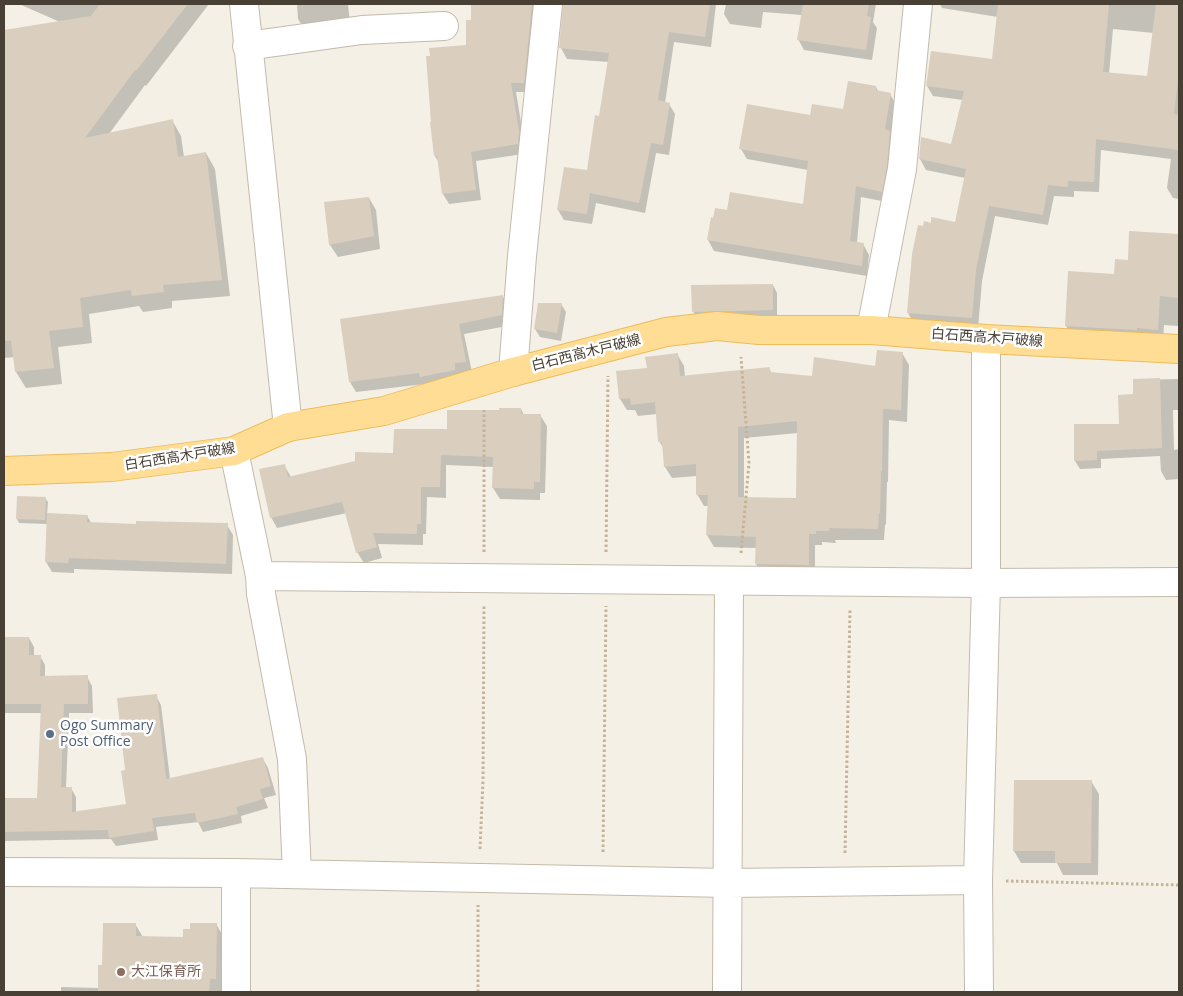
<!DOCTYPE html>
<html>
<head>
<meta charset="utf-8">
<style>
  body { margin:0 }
  #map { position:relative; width:1183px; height:996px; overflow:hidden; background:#f4f0e6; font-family:"Open Sans",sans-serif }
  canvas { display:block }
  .frame { position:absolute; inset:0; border:5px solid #484035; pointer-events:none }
</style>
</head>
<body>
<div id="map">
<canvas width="1183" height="996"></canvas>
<div class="frame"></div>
</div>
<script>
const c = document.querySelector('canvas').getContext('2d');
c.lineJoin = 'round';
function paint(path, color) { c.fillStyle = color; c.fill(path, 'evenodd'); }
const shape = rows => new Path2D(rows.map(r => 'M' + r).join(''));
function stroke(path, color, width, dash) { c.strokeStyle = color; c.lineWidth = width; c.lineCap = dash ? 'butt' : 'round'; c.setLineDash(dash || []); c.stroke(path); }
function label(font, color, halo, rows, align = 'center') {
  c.font = font + ' "Open Sans","Noto Sans JP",sans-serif'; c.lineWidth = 5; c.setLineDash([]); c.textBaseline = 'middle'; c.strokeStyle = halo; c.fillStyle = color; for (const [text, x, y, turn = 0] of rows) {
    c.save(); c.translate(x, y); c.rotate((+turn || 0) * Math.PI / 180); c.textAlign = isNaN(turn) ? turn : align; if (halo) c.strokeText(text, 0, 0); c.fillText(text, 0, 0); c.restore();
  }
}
paint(shape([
  [19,4,209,4,146,86,145,85,109,134,172,120,181,136,184,157,206,153,215,169,230,296,172,301,172,308,143,312,139,306,89,314,92,343,58,347,62,384,26,388,16,372,15,357,4,358,4,31,60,22],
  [297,4,348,4,350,23,303,27,298,19],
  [472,4,542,4,529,92,516,92,524,141,523,154,476,161,481,200,449,204,443,194,439,163,435,156,431,124,467,46,472,21],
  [566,4,635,4,640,43,646,4,716,4,711,47,674,42,665,103,669,104,675,114,669,155,656,153,645,213,596,203,592,224,564,220,558,210,588,171,600,117,609,62,567,59,561,48],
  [726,4,876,4,873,22,877,28,872,60,804,50,798,39,802,15,763,12,761,28,730,24,724,14],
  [940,4,1179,4,1179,199,1173,198,1167,188,1171,159,1101,150,1099,192,1074,191,1074,197,1054,196,1048,225,995,216,982,281,978,329,914,324,908,313,924,228,932,224,956,223,965,178,926,170,920,159,951,146,963,100,933,96,927,86,993,60,998,17,942,8],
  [1113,29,1154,33,1148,78,1109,74],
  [876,87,878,91,890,94,896,105,887,202,861,197,857,243,863,244,869,255,867,276,714,251,708,240,712,219,728,212,804,205,808,170,747,159,741,149,811,116,844,110],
  [369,198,376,210,380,249,338,257,330,245,326,204],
  [1131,233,1179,235,1179,326,1164,325,1163,340,1072,336,1066,326,1129,261],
  [773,285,777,293,777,318,698,320,693,311],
  [503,297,509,307,507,326,464,334,472,372,427,387,425,384,356,392,350,382],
  [561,304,566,312,561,341,540,337,535,329],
  [902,353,909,365,907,422,889,420,888,482,887,482,886,524,885,525,884,540,835,540,836,543,822,542,822,545,815,545,815,576,763,575,756,564,757,548,714,547,707,535,708,506,704,506,697,494,697,476,672,478,665,467,664,449,659,441,657,414,638,416,635,410,627,410,620,399,648,370,677,354,684,366,685,377,769,368,772,374,813,378,876,368],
  [798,433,797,499,744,498,744,438],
  [1179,379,1179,410,1173,410,1174,450,1179,449,1179,479,1166,480,1161,471,1160,456,1101,459,1101,468,1080,469,1075,461,1120,425,1135,395,1134,380],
  [521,409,524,415,540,415,547,426,545,493,540,493,540,500,500,499,493,488,494,467,446,465,446,498,427,497,426,534,423,534,423,545,378,544,382,558,364,563,357,552,347,513,277,528,271,517,284,465,291,477,395,454,448,430,500,412],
  [18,497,45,498,48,502,47,515,87,516,92,524,137,525,227,525,233,535,232,574,74,569,74,573,52,572,46,562,47,524,19,523,17,519],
  [4,638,29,638,34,647,34,656,40,656,45,665,45,677,87,677,92,686,93,713,69,713,66,788,71,788,76,797,76,813,127,805,126,771,156,696,161,705,170,779,263,759,268,768,276,795,264,798,268,808,241,816,242,823,203,832,198,822,156,827,158,840,116,846,111,839,4,841,4,800,38,799,42,713,4,713],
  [1091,781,1099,794,1098,875,1063,875,1057,863,1021,863,1014,851],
  [135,924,143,937,184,938,191,930,216,924,226,941,225,992,61,992,61,987,99,988,104,966]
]), '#0003');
paint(shape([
  [100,4,188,4,136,71,135,70,85,138,173,119,178,157,206,152,222,280,163,285,164,292,132,296,131,290,80,298,83,327,49,331,54,368,15,372,11,341,4,341,4,30,91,16],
  [471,4,532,4,524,83,511,83,519,131,518,144,471,152,476,190,442,194,437,156,434,156,430,122,431,122,426,56,430,56,429,48,466,45,466,20,471,20],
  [563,4,710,4,705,37,669,32,658,100,670,103,663,145,651,143,639,203,590,193,587,214,557,210,564,167,587,170,595,115,599,116,609,53,559,48],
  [803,4,869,4,867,16,871,17,866,50,797,40],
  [998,4,1109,4,1103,72,1147,76,1156,4,1179,4,1179,70,1174,114,1179,115,1179,150,1096,139,1094,182,1068,181,1068,187,1048,185,1043,215,989,206,976,270,972,318,907,313,912,254,918,225,923,226,924,221,931,223,931,217,955,222,966,169,919,159,921,137,951,144,964,91,926,86,931,51,992,59],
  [848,81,876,86,876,90,891,93,885,129,890,131,887,167,882,192,856,186,850,241,864,243,862,266,707,240,711,217,713,218,715,208,727,210,730,192,803,204,808,161,739,149,747,104,810,115,812,104,843,109],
  [369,197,374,236,329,245,324,202],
  [1129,231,1179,234,1179,298,1160,296,1158,330,1137,328,1137,330,1065,326,1068,271,1114,274,1115,259,1128,260],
  [773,284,773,310,692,312,691,285],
  [503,295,502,315,459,324,466,362,455,363,455,370,420,377,419,373,349,382,340,319],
  [538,303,562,303,557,333,534,329],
  [877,350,903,352,901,410,883,409,882,471,881,471,880,513,879,513,878,529,829,528,830,531,816,531,816,534,809,534,809,565,755,564,756,537,706,535,708,495,696,495,696,464,664,467,662,442,658,442,655,402,631,405,630,398,619,399,616,371,647,368,645,357,678,353,680,376,770,367,770,372,812,376,814,357,875,366],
  [797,421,796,498,738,497,738,427],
  [1160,378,1162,448,1097,451,1097,460,1074,461,1074,424,1119,424,1118,395,1133,394,1133,379],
  [499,408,521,408,521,414,541,414,540,482,534,482,534,489,492,488,493,457,441,455,440,487,421,487,421,524,417,524,417,534,373,533,377,547,356,553,342,502,270,518,259,469,285,464,288,477,355,461,355,452,393,453,394,429,447,429,447,410,499,410],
  [17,496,46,497,45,520,16,519],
  [47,513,88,515,87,522,136,524,136,521,228,523,226,564,69,558,68,563,45,562],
  [4,637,29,637,29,655,41,655,40,676,88,675,88,704,64,704,61,787,72,787,72,812,126,804,121,771,125,770,117,698,157,694,166,779,263,757,271,786,260,789,263,799,236,807,238,814,197,823,195,813,152,818,154,831,109,838,108,830,4,832,4,798,37,798,41,704,4,704],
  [1014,780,1092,780,1091,863,1055,863,1055,851,1013,851],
  [103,923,136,923,136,936,183,937,183,929,190,929,190,923,217,923,216,979,210,979,209,992,98,992,98,965,102,965]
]), '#dacebe');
const minor = shape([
  [244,4,288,427],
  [247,46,362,30,444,26],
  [871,330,902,169,918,4],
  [513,372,522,256,548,4],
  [234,451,260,576,261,594,292,759,297,874],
  [260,576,986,583,1179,582],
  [4,872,236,873,728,883,978,880],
  [236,992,236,873],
  [727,992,729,581],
  [979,992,978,880,986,583,986,339]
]);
const major = shape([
  [4,471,112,467,234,451,288,427,384,411,513,372,666,332,717,326,759,330,871,330,986,339,1179,349]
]);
stroke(minor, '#c4baab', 30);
stroke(major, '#edbc5b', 30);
stroke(shape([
  [484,552,484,410],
  [606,552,608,376],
  [741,553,749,463,741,357],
  [480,849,483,781,484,605],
  [603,852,606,606],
  [845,853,850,610],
  [1006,881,1179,885],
  [478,992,478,905]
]), '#c4b398', 3, [2.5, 2.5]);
stroke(minor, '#fff', 28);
stroke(major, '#ffdd95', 28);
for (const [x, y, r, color] of [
  [50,734,5,"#5c6f8a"],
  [121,972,5,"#8d6e63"]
]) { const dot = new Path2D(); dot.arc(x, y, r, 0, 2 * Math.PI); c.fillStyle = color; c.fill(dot); stroke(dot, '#fff', 2); }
label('14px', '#484035', '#fff', [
  ["白石西高木戸破線",987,338,4],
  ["白石西高木戸破線",586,353,-14],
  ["白石西高木戸破線",180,457,-9]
]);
label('14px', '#4e5e75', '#fff', [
  ["Ogo Summary",60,726],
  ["Post Office",60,742]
], 'left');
label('14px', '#785e54', '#fff', [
  ["大江保育所",131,972]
], 'left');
</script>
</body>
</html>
